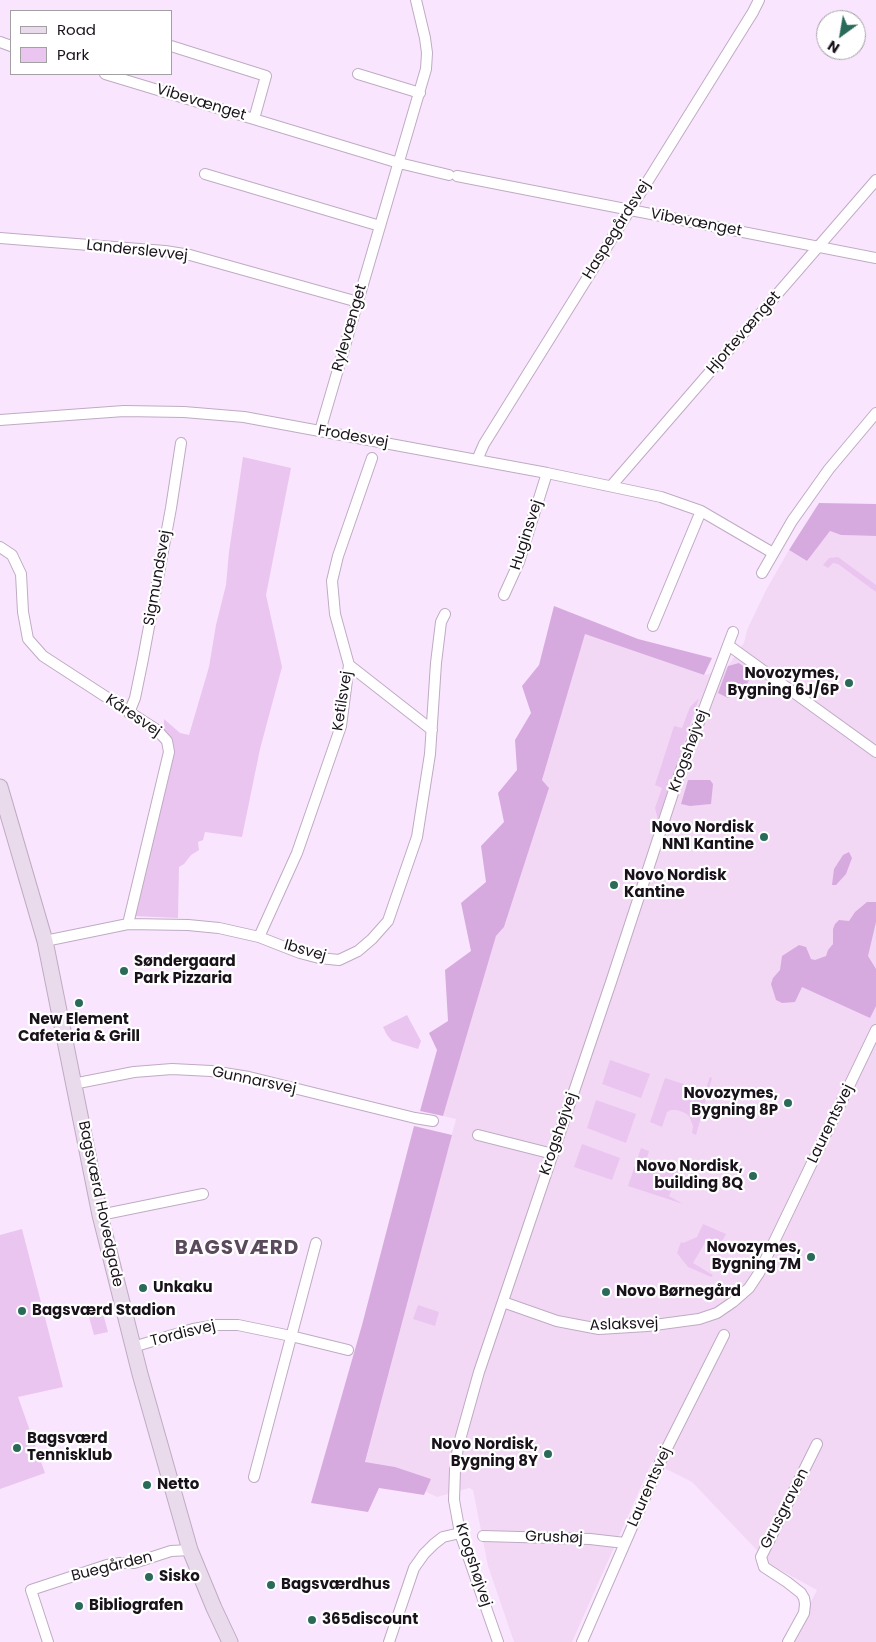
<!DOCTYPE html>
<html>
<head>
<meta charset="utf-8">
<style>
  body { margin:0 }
  #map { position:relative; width:876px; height:1642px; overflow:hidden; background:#fae5fe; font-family:Poppins,sans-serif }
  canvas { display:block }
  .legend { position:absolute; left:10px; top:10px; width:162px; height:65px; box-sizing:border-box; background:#fff; border:1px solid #a3a0a3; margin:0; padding:6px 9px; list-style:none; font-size:15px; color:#19121a }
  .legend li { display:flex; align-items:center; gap:10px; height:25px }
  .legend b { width:25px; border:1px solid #a3a0a3 }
  .north { position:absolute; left:816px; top:10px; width:50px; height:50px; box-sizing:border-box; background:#fff; border:1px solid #a3a0a3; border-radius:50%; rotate:212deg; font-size:14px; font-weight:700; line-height:20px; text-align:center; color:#19121a }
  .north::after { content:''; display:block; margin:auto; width:18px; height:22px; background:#2a6a58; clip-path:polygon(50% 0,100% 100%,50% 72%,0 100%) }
</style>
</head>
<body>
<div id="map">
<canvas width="876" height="1642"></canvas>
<ul class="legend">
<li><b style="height:6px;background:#e9dbec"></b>Road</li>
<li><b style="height:14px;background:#eac5f0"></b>Park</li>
</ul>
<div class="north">N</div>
</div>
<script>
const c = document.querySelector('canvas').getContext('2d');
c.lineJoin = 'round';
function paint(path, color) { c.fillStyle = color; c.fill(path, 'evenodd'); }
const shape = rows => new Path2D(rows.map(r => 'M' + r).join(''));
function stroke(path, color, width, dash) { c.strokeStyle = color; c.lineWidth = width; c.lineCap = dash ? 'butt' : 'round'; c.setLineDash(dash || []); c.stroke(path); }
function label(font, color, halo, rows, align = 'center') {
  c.font = font + ' Poppins,sans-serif'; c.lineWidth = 4.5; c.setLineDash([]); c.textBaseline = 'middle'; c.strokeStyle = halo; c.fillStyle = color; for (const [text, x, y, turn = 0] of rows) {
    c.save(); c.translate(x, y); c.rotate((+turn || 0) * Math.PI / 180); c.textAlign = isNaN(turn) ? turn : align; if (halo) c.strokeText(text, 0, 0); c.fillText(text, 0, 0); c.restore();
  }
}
paint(shape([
  [830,531,841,535,876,536,876,1642,790,1642,817,1590,771,1565,692,1482,652,1462,572,1642,514,1642,488,1566,473,1490,469,1488,437,1497,365,1463,456,1119,443,1116,496,936,504,927,549,788,542,780,585,633,704,675,725,670,744,643,747,630,766,590,789,550,807,561]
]), '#f3d8f6');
paint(shape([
  [243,457,291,468,266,595,282,667,260,749,242,837,205,832,203,840,198,842,199,850,191,855,184,864,179,867,178,918,133,916,172,743,170,738,164,732,164,719,180,733,189,735,209,667,216,625,226,585,229,552],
  [838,557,876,585,876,592,838,564,833,563,828,568,823,565,829,558],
  [699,698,658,820,655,808,662,788,655,785,674,726,682,728,690,707],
  [407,1015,421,1041,418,1049,392,1041,387,1035,383,1027],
  [610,1060,650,1074,641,1098,602,1084],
  [710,1077,712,1078,696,1135,692,1133,693,1126,689,1116,685,1113,677,1110,671,1110,667,1112,662,1127,650,1122,665,1078,705,1091],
  [596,1100,636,1114,626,1143,587,1128],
  [582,1144,620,1158,612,1180,574,1167],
  [641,1148,649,1151,647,1158,648,1164,651,1170,657,1173,664,1173,670,1170,674,1163,682,1168,669,1196,683,1204,628,1186],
  [703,1224,726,1234,719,1247,706,1241,693,1263,713,1275,711,1277,688,1267,677,1253,681,1242,683,1243,697,1237],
  [22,1229,63,1387,18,1397,45,1473,0,1489,0,1235],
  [418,1305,439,1312,435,1326,413,1319],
  [101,1306,108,1332,94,1335,87,1310]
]), '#eac5f0');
paint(shape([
  [819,503,876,504,876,536,841,535,830,531,807,561,789,550],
  [554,606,638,639,712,658,704,675,585,634,542,780,549,788,504,927,496,936,443,1116,420,1111,437,1050,429,1033,448,1021,445,970,471,951,461,903,486,882,481,846,504,822,498,793,517,770,515,740,531,713,522,686,539,665],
  [739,663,750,671,750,678,747,684,735,696,728,698,718,693,728,666],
  [688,780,710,780,713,784,711,804,690,806,681,804],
  [849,852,852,858,846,874,836,885,832,885,834,869,843,855],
  [867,902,876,902,876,922,868,956,876,969,876,1006,870,1018,802,987,795,1002,782,1003,776,1000,771,984,773,978,780,970,782,956,799,945,806,947,811,959,815,960,826,956,828,950,833,944,833,929,835,924,839,920,849,921,855,912],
  [414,1126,452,1135,365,1462,395,1467,431,1479,424,1495,379,1488,368,1512,311,1503,362,1325]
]), '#d7aadf');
const street = shape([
  [0,42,11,46],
  [171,46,266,76,254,119],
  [105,74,399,163,449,175],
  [358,74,420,93],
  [205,174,380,226],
  [457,176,876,258],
  [0,238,165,251,190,255,358,302],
  [0,420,124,411,184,412,244,417,547,473,661,497,701,511,773,553],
  [320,431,426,69,427,53,425,38,416,0],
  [477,460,484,444,753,12,759,0],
  [612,485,876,180],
  [0,547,12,555,21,574,23,612,28,639,43,656,157,730,167,741,169,752,128,924],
  [762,573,792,521,829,469,876,413],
  [504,595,519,562,547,473],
  [653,626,701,511],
  [728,645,876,752],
  [349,665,432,730],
  [129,713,135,698,143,659,171,508,181,443],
  [259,937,297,853,341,726,349,665,335,614,332,581,338,556,372,458],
  [45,941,128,924,188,925,219,928,259,937,300,953,319,958,339,960,358,951,372,939,388,921,417,837,430,754,436,663,441,622,445,614],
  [73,1084,134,1072,172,1069,211,1071,249,1077,415,1118,433,1121],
  [478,1135,553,1154],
  [100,1215,203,1194],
  [503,1302,557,1321,599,1329,647,1326,699,1319,717,1313,733,1302,749,1288,759,1273,876,1030],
  [133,1347,193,1329,217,1325,238,1325,291,1336,348,1350],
  [254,1477,316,1243],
  [483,1536,590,1539,625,1543],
  [48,1642,31,1590,107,1565,120,1563,134,1563,171,1551,190,1550],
  [389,1642,414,1568,424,1554,434,1544,443,1537,460,1533],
  [498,1642,460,1533,454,1500,455,1470,458,1447,479,1372,611,982,678,778,733,632],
  [582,1642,663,1456,724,1335],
  [788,1642,804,1613,805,1604,804,1598,801,1593,787,1582,764,1567,761,1557,817,1444]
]);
const secondary = shape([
  [0,787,45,941,100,1215,140,1374,190,1550,214,1608,230,1642]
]);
stroke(street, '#bfabc3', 12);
stroke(secondary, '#bfabc3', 17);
stroke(street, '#fff', 10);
stroke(secondary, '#e9dbec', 15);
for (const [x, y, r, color] of [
  [849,683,5,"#2a6a58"],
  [764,837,5,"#2a6a58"],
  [614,885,5,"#2a6a58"],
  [124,971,5,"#2a6a58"],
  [79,1003,5,"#2a6a58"],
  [788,1103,5,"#2a6a58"],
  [753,1176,5,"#2a6a58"],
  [811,1257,5,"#2a6a58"],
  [143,1288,5,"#2a6a58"],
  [606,1292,5,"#2a6a58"],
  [22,1311,5,"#2a6a58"],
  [17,1448,5,"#2a6a58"],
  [548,1454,5,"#2a6a58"],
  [147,1485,5,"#2a6a58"],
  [149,1577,5,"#2a6a58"],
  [271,1585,5,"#2a6a58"],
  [79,1606,5,"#2a6a58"],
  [312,1620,5,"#2a6a58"]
]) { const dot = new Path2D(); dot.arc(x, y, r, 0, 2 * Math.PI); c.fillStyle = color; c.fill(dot); stroke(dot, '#fff', 2); }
label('15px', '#19121a', '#fff', [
  ["Vibevænget",201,103,17],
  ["Vibevænget",696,223,11],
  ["Haspegårdsvej",617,230,-58],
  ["Landerslevvej",137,251,6],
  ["Rylevænget",350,328,-74],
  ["Hjortevænget",744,333,-49],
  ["Frodesvej",353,437,10],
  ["Huginsvej",527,535,-72],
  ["Sigmundsvej",158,578,-80],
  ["Ketilsvej",343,701,-81],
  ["Kåresvej",133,716,34],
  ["Krogshøjvej",689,751,-70],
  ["Ibsvej",305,951,16],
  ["Gunnarsvej",254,1081,12],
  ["Laurentsvej",831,1124,-64],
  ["Krogshøjvej",559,1134,-71],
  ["Bagsværd Hovedgade",100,1204,78],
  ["Aslaksvej",624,1325,-2],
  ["Tordisvej",183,1334,-14],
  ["Laurentsvej",650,1487,-66],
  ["Grusgraven",785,1509,-63],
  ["Grushøj",554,1538,2],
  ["Krogshøjvej",473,1565,72],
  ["Buegården",112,1567,-14]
]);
label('bold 15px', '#19121a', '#fff', [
  ["Novozymes,",839,674,"right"],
  ["Bygning 6J/6P",839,691,"right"],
  ["Novo Nordisk",754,828,"right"],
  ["NN1 Kantine",754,845,"right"],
  ["Novo Nordisk",624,876],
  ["Kantine",624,893],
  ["Søndergaard",134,962],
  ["Park Pizzaria",134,979],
  ["New Element",79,1020,"center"],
  ["Cafeteria & Grill",79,1037,"center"],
  ["Novozymes,",778,1094,"right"],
  ["Bygning 8P",778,1111,"right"],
  ["Novo Nordisk,",743,1167,"right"],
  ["building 8Q",743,1184,"right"],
  ["Novozymes,",801,1248,"right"],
  ["Bygning 7M",801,1265,"right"],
  ["Unkaku",153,1288],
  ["Novo Børnegård",616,1292],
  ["Bagsværd Stadion",32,1311],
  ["Bagsværd",27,1439],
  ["Tennisklub",27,1456],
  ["Novo Nordisk,",538,1445,"right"],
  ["Bygning 8Y",538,1462,"right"],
  ["Netto",157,1485],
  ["Sisko",159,1577],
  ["Bagsværdhus",281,1585],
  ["Bibliografen",89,1606],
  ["365discount",322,1620]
], 'left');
c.letterSpacing = '1px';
label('bold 20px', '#5b495d', '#fff', [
  ["BAGSVÆRD",237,1249]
]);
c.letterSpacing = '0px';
</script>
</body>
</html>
